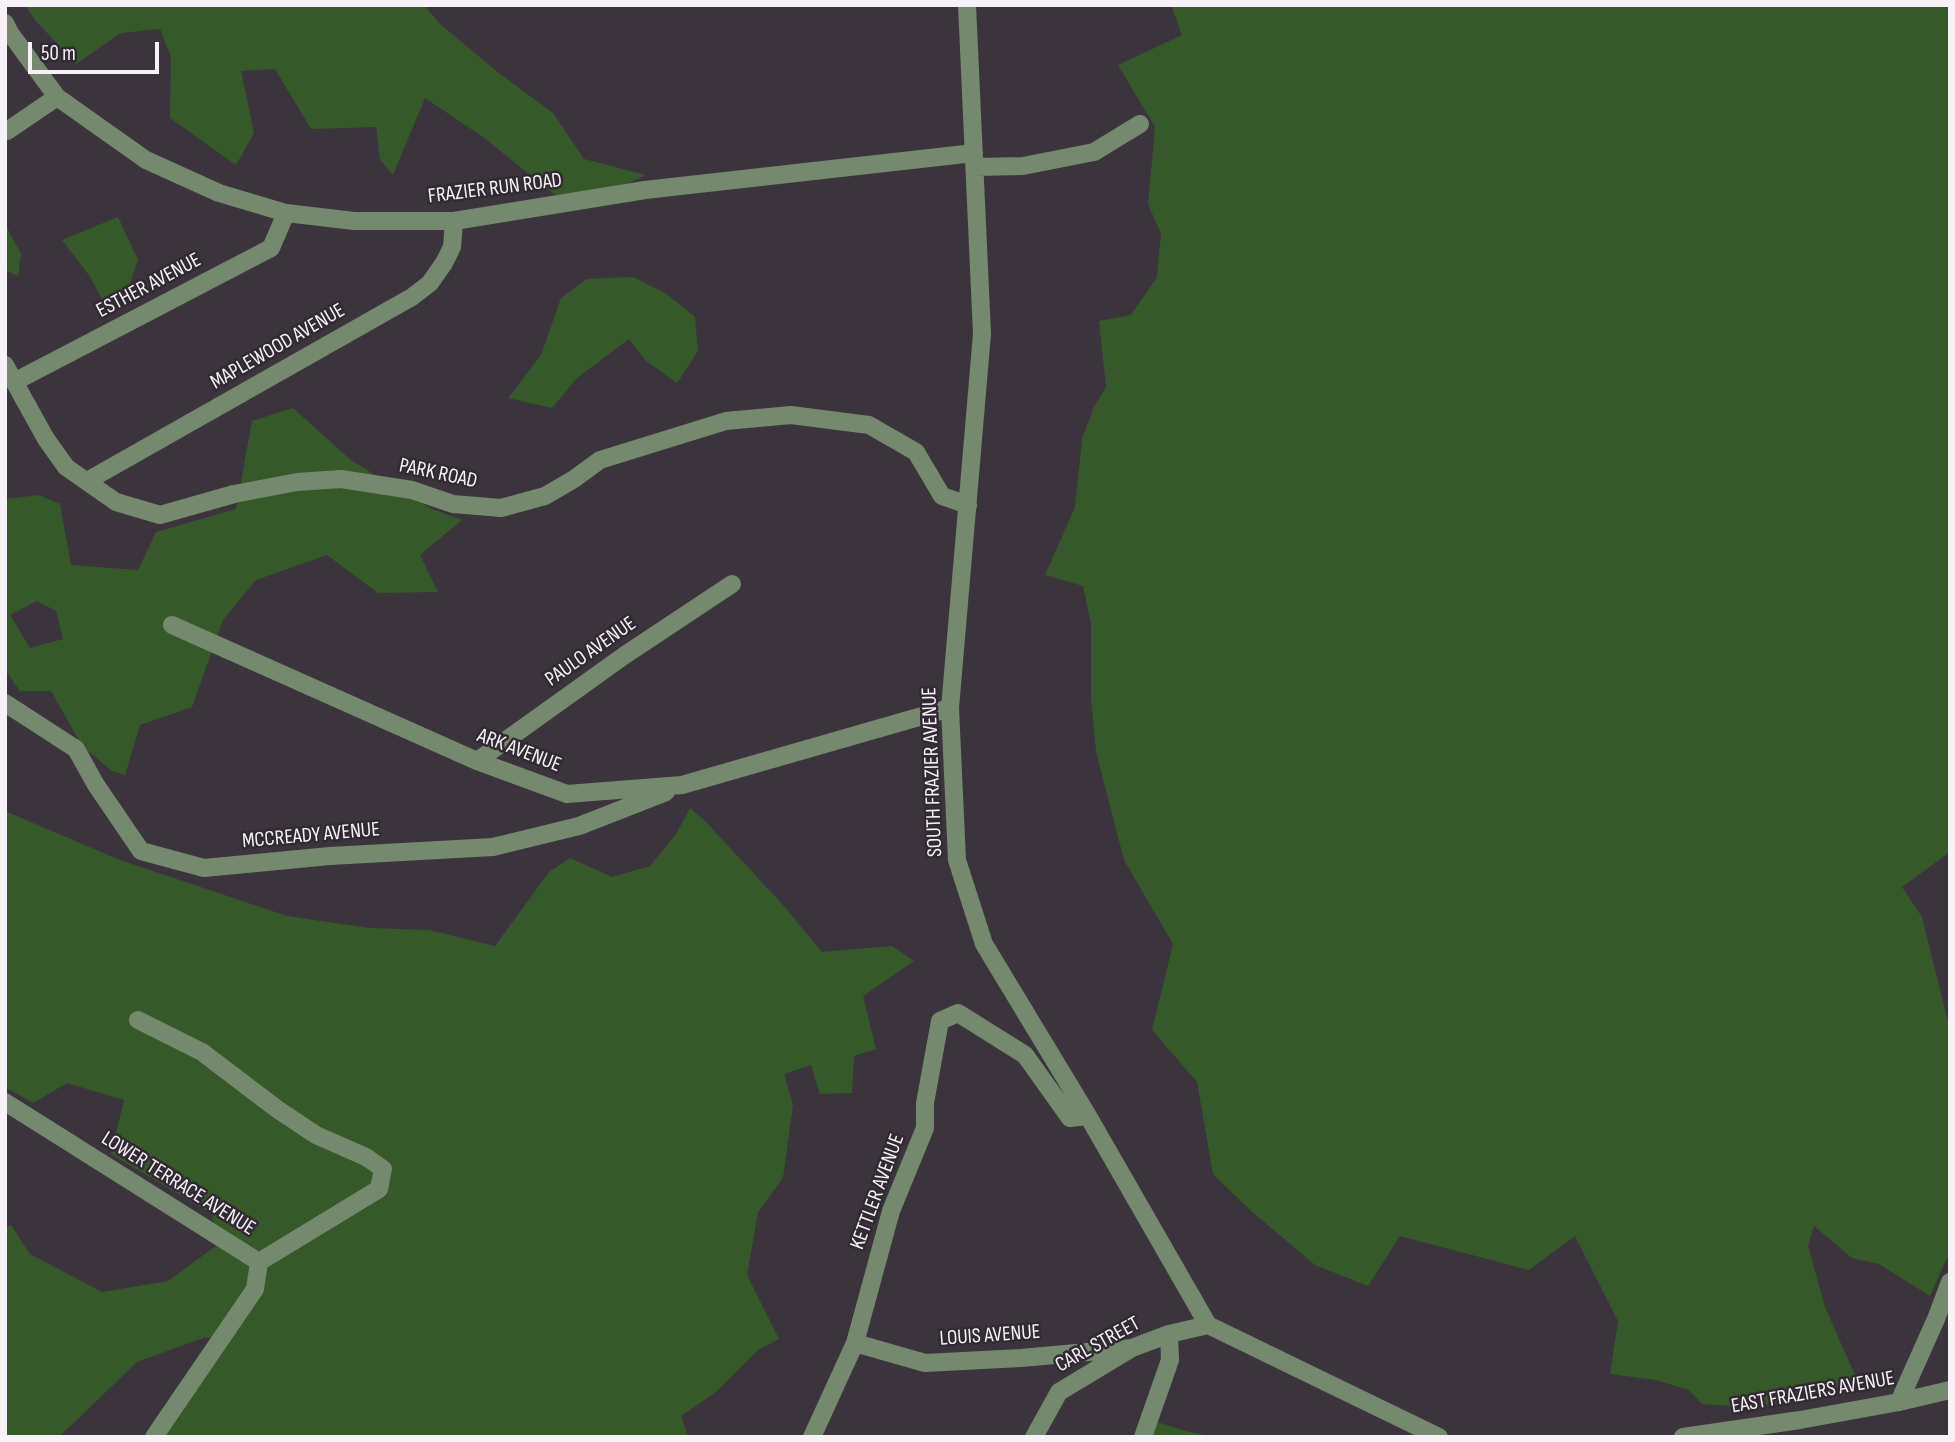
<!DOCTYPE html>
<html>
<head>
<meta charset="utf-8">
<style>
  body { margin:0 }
  #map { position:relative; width:1955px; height:1442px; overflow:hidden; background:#3c343d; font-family:"Sofia Sans Condensed",sans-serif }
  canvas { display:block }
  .frame { position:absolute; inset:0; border:7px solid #f7f2f8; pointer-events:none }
  .scale { position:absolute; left:28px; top:42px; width:131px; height:32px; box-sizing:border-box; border:4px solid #f7f2f8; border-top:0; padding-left:9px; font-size:21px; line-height:24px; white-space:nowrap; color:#f7f2f8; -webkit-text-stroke:5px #322a33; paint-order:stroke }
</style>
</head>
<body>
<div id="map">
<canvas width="1955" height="1442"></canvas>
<div class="frame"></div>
<div class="scale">50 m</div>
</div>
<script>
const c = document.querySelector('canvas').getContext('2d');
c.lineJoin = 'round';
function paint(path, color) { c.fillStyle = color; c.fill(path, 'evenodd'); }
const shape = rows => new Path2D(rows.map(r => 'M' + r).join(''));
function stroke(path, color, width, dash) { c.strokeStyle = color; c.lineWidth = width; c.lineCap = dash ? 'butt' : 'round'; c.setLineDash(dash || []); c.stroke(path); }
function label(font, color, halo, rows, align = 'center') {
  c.font = font + ' "Sofia Sans Condensed",sans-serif'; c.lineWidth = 5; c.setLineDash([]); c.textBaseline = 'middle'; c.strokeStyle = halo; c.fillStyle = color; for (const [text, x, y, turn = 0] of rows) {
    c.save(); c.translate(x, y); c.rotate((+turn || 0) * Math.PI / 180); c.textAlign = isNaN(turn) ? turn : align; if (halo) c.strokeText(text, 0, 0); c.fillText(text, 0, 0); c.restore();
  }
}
paint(shape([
  [25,5,424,5,440,24,500,74,553,113,584,159,646,175,616,189,555,195,483,137,425,98,393,175,380,160,376,127,311,129,275,69,241,71,254,133,236,165,170,118,171,57,160,29,121,33,76,64,35,20],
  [1171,5,1950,5,1950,852,1902,887,1922,917,1950,1030,1950,1251,1930,1296,1879,1264,1852,1258,1814,1226,1808,1246,1825,1307,1857,1380,1824,1397,1745,1407,1702,1404,1689,1390,1656,1380,1610,1374,1618,1321,1575,1236,1529,1270,1400,1236,1368,1286,1315,1265,1250,1210,1213,1174,1197,1082,1152,1030,1173,944,1124,860,1096,752,1091,698,1091,624,1083,586,1045,575,1075,507,1082,439,1094,407,1106,387,1099,321,1131,315,1157,277,1161,234,1148,204,1155,127,1118,65,1182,35],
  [118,217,138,260,128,289,107,309,91,278,62,240],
  [5,224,21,254,18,276,5,270],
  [633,277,665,293,695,317,698,351,677,383,645,360,629,339,577,378,552,408,508,398,541,355,561,298,587,279],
  [293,408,352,461,432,509,462,520,420,555,438,592,378,593,327,555,256,580,223,620,192,707,140,725,125,775,112,771,82,746,51,691,20,691,5,670,5,499,39,495,60,504,71,565,138,570,156,532,236,509,252,421],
  [37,601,56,611,63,639,30,648,10,615],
  [690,808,705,821,784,906,822,952,892,946,914,961,863,996,876,1049,854,1056,852,1093,820,1094,811,1065,784,1074,793,1105,783,1178,758,1212,747,1275,779,1339,758,1350,716,1392,681,1416,688,1437,154,1437,225,1337,203,1338,137,1362,59,1437,5,1437,5,1227,11,1225,30,1254,102,1292,168,1281,216,1246,212,1214,111,1154,124,1100,67,1083,33,1103,5,1087,5,811,120,860,287,916,369,928,429,930,495,946,549,872,570,858,612,877,650,866,676,834],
  [1154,1421,1189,1432,1216,1437,1149,1437]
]), '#365929');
stroke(shape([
  [967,5,982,334,950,708,957,860,984,944,1088,1116,1208,1325],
  [5,23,10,33,57,97,146,160,219,193,286,213,354,221,454,221,645,190,974,153],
  [5,130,7,131,57,97],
  [975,167,1023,166,1094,152,1140,124],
  [5,365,46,439,66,467,116,502,160,515,234,494,297,482,341,479,412,490,453,504,501,508,545,496,574,479,600,460,726,421,791,415,869,425,916,452,942,496,968,505],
  [14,382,271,248,286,213],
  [87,481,412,297,430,283,444,263,452,247,454,221],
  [172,625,477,761,567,794,682,785,950,708],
  [5,703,76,749,96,785,141,851,204,868,330,856,493,847,579,826,666,792],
  [477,761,625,655,732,584],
  [138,1020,202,1052,277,1109,316,1135,366,1157,383,1169,379,1189,259,1262],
  [5,1102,259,1262],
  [1208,1325,1439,1437],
  [855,1343,925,1363,1021,1358,1132,1348],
  [1899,1402,1936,1319,1950,1282],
  [154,1437,255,1289,259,1262],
  [812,1437,855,1343,891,1211,925,1128,925,1103,940,1021,958,1013,1025,1055,1070,1118,1088,1116],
  [1034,1437,1059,1392,1132,1348,1169,1334,1208,1325],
  [1143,1437,1170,1360,1169,1334],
  [1683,1437,1800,1420,1899,1402,1950,1390]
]), '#75896e', 18);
label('21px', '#f7f2f8', '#322a33', [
  ["FRAZIER RUN ROAD",495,189,-7],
  ["ESTHER AVENUE",149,286,-28],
  ["MAPLEWOOD AVENUE",278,347,-30],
  ["PARK ROAD",438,474,12],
  ["PAULO AVENUE",591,652,-35],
  ["ARK AVENUE",519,751,21],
  ["SOUTH FRAZIER AVENUE",933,772,-92],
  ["MCCREADY AVENUE",311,836,-5],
  ["LOWER TERRACE AVENUE",178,1184,32],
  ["KETTLER AVENUE",878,1192,-70],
  ["LOUIS AVENUE",990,1336,-4],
  ["CARL STREET",1098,1345,-29],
  ["EAST FRAZIERS AVENUE",1813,1393,-10]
]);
</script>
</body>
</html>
